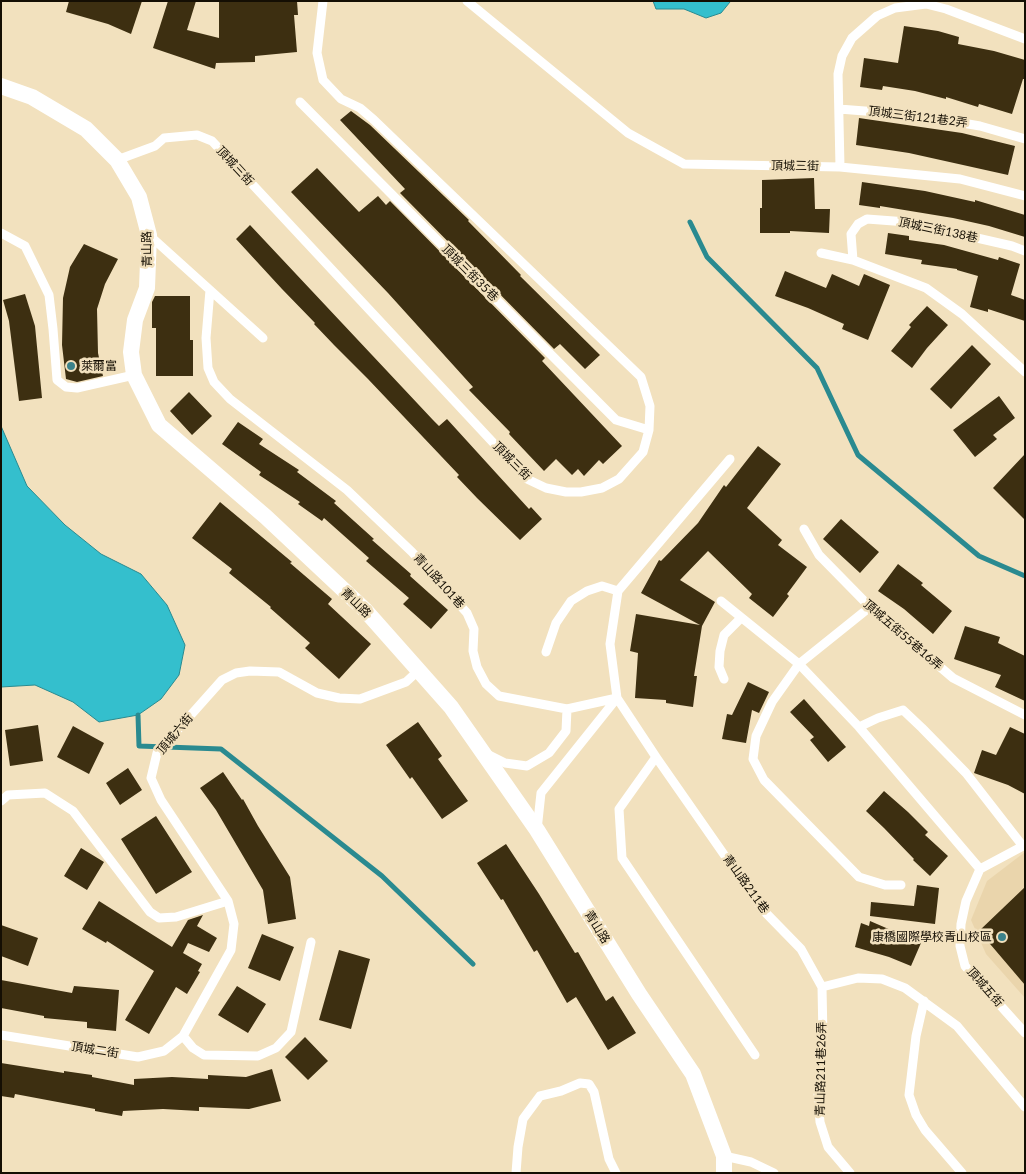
<!DOCTYPE html>
<html>
<head>
<meta charset="utf-8">
<style>
  body { margin:0 }
  #map { position:relative; width:1026px; height:1174px; overflow:hidden; background:#f2e1be; font-family:Lato,sans-serif }
  canvas { display:block }
  .frame { position:absolute; inset:0; border:2px solid #140e03; pointer-events:none }
</style>
</head>
<body>
<div id="map">
<canvas width="1026" height="1174"></canvas>
<div class="frame"></div>
</div>
<script>
const c = document.querySelector('canvas').getContext('2d');
c.lineJoin = 'round';
function paint(path, color) { c.fillStyle = color; c.fill(path, 'evenodd'); }
const shape = rows => new Path2D(rows.map(r => 'M' + r).join(''));
function stroke(path, color, width, dash) { c.strokeStyle = color; c.lineWidth = width; c.lineCap = dash ? 'butt' : 'round'; c.setLineDash(dash || []); c.stroke(path); }
function label(font, color, halo, rows, align = 'center') {
  c.font = font + ' Lato,"Noto Sans TC",sans-serif'; c.lineWidth = 5; c.setLineDash([]); c.textBaseline = 'middle'; c.strokeStyle = halo; c.fillStyle = color; for (const [text, x, y, turn = 0] of rows) {
    c.save(); c.translate(x, y); c.rotate((+turn || 0) * Math.PI / 180); c.textAlign = isNaN(turn) ? turn : align; if (halo) c.strokeText(text, 0, 0); c.fillText(text, 0, 0); c.restore();
  }
}
paint(shape([
  [1025,852,1025,998,986,954,971,920,987,881]
]), '#ead5ac');
const water = shape([
  [653,1,730,1,730,2,721,13,706,18,684,9,656,9,653,1],
  [1,426,27,486,65,525,101,554,141,574,167,605,185,645,179,675,161,699,138,715,99,722,73,702,35,685,1,687,1,426]
]);
paint(water, '#34bfcd');
stroke(water, '#2a8a90', 1);
stroke(shape([
  [690,222,707,257,817,368,858,455,979,556,1025,576],
  [138,715,139,746,221,749,382,876,473,964]
]), '#2a8a90', 5);
paint(shape([
  [69,1,142,1,131,34,108,24,66,12],
  [168,1,196,1,187,30,219,38,219,1,297,1,298,15,294,15,297,52,255,56,255,62,216,63,215,69,153,48],
  [904,26,938,31,959,37,958,44,994,51,1025,60,1025,79,1023,79,1012,114,979,104,978,107,946,97,946,99,915,91,883,86,882,90,860,87,864,58,898,63],
  [351,111,370,125,469,220,468,221,521,275,520,276,600,355,585,369,560,344,554,349,400,193,405,189,340,120],
  [859,118,962,133,1015,146,1008,175,909,153,856,145],
  [317,168,359,212,378,196,386,205,390,201,545,358,542,361,622,446,603,464,599,460,584,476,578,469,572,475,556,459,544,471,509,434,510,432,469,390,473,387,388,293,291,192],
  [814,178,815,209,830,209,829,233,790,231,790,233,760,233,760,208,762,208,762,180],
  [862,182,925,191,975,202,975,200,1025,215,1025,237,989,226,953,218,880,206,880,208,859,205],
  [250,225,433,420,439,426,447,419,497,474,529,509,531,507,542,519,520,540,477,498,457,477,459,475,368,379,334,345,314,324,315,323,282,289,236,239],
  [888,233,909,236,909,240,944,245,998,260,999,257,1020,264,1011,295,1025,300,1025,321,988,309,988,312,970,307,978,276,957,270,957,269,921,264,922,260,885,254],
  [84,244,118,259,105,284,97,309,98,353,103,376,77,382,66,379,62,345,63,298,70,267],
  [785,271,826,288,832,274,859,286,864,274,890,285,868,340,842,329,844,324,808,308,775,296],
  [25,294,35,326,42,398,19,401,9,321,3,300],
  [155,296,190,296,190,340,193,340,193,376,156,376,156,328,152,328,152,302],
  [927,306,948,325,927,348,912,368,891,351,911,327,909,325],
  [972,345,991,364,951,409,930,389],
  [189,392,212,416,192,435,170,411],
  [999,396,1015,418,993,435,997,439,975,457,953,430],
  [238,422,263,439,259,444,299,470,297,472,336,501,334,503,374,539,372,540,411,574,410,576,448,610,431,629,403,604,409,598,366,561,369,558,324,518,322,521,298,504,300,502,259,475,261,472,222,444],
  [758,446,781,464,747,508,782,540,778,545,807,567,787,594,789,596,773,617,749,598,752,594,708,551,680,580,715,602,702,626,694,676,697,676,693,707,666,703,666,700,635,698,638,653,630,651,636,614,700,625,641,593,659,560,661,561,698,523,724,485,726,487],
  [1025,454,1025,520,993,488],
  [220,502,292,562,290,563,332,599,328,604,371,644,339,679,305,648,310,643,270,608,271,607,229,573,232,569,192,538],
  [841,519,879,552,860,573,823,539],
  [898,564,923,583,921,585,952,611,933,634,904,609,878,591],
  [965,626,1000,637,998,643,1025,656,1025,701,995,687,1001,675,954,659],
  [748,682,769,692,759,713,752,710,746,743,722,739,727,714,732,715],
  [804,699,846,747,828,762,810,740,814,737,790,712],
  [418,722,442,756,438,759,468,801,442,819,412,777,410,779,386,745],
  [38,725,43,761,10,766,5,730],
  [73,726,104,743,89,774,57,757],
  [1010,727,1025,734,1025,794,1008,785,974,773,982,750,996,755],
  [128,768,142,790,120,805,106,783],
  [223,772,242,800,243,799,258,826,290,877,296,919,268,924,263,890,216,810,200,788],
  [884,791,908,812,928,832,925,835,948,856,930,876,913,860,914,859,884,828,866,811],
  [156,816,192,872,156,894,121,839],
  [506,844,539,894,575,953,578,952,606,1001,613,996,636,1033,608,1050,576,997,567,1003,537,950,534,952,503,899,501,900,477,863],
  [81,848,104,862,87,890,64,876],
  [917,885,939,888,935,924,870,916,871,902,914,906],
  [1025,887,1025,985,979,931],
  [99,901,172,947,188,920,203,915,197,926,217,938,209,952,188,943,183,953,202,964,198,971,200,972,187,994,176,987,149,1034,125,1020,154,971,107,941,106,943,82,929],
  [870,921,921,943,911,966,889,957,855,947,861,923,869,926],
  [1,925,38,938,28,966,1,956],
  [262,934,294,947,280,981,248,968],
  [339,950,370,959,351,1029,319,1020],
  [1,980,72,993,74,986,119,990,116,1031,87,1028,87,1022,44,1018,44,1016,1,1008],
  [237,986,266,1004,248,1033,218,1015],
  [305,1037,328,1061,308,1080,285,1057],
  [1,1063,64,1073,64,1071,92,1075,92,1077,134,1085,134,1079,172,1077,208,1079,208,1075,246,1077,272,1069,281,1101,249,1109,199,1107,199,1111,163,1109,123,1111,122,1116,95,1111,95,1109,15,1094,14,1098,1,1096]
]), '#3d2f11');
stroke(shape([
  [467,1,628,133,684,164,840,167,960,179,1025,196],
  [300,102,616,420,649,430],
  [839,109,916,115,980,126,1025,139],
  [117,160,155,146,164,138,197,135,212,141,527,479,546,488,566,492,581,492,602,488,619,479,643,452,649,430,650,406,641,377,374,120,360,108,341,99,323,80,317,53,323,1],
  [840,167,838,74,842,56,852,38,877,16,895,8,926,4,946,9,1025,39],
  [1,233,25,246,49,295,53,329,57,380,66,387,77,388,134,375],
  [149,235,210,290,206,338,208,368,214,382,230,399,347,490,412,552,467,613,474,629,473,651,477,667,486,684,499,696,567,709,617,698,610,644,618,591,730,459],
  [821,253,853,260,926,288,962,314,1025,372],
  [853,260,851,234,858,224,867,219,907,222,1012,246,1025,251],
  [210,290,263,338],
  [804,529,819,555,870,607,953,678,1025,715],
  [721,601,799,664,859,727,980,869],
  [870,607,799,664,772,702,756,736,753,759,764,780,859,877,885,885,901,885],
  [546,652,556,623,571,601,587,591,602,586,618,591],
  [724,679,719,667,720,651,724,635,741,618],
  [859,727,878,718,903,710,922,728,966,773,1022,845],
  [489,755,505,763,527,766,549,753,566,731,567,709],
  [656,757,619,809,622,858,755,1055],
  [1,801,8,795,45,793,73,811,150,912,159,918,176,917,228,901],
  [537,830,541,793,617,698,656,757,762,909,801,949,822,987,858,978,882,979,905,988,957,1026,1025,1107],
  [1025,845,980,869,966,901,961,924,960,946,965,966,1025,1033],
  [822,987,823,1038,818,1096,820,1122,828,1147,850,1173],
  [924,1001,916,1036,909,1095,916,1115,925,1130,962,1173],
  [1,1035,138,1057,164,1051,183,1036,231,950,234,924,228,901,161,800,151,778,157,753,222,680,236,673,250,671,279,672,317,693,339,698,360,699,406,682,419,670],
  [183,1036,193,1048,204,1055,258,1056,276,1048,291,1032,311,942],
  [724,1156,751,1162,774,1173],
  [516,1173,518,1147,523,1119,540,1096,561,1091,580,1083,589,1084,594,1092,609,1159,616,1173]
]), '#fff', 9);
stroke(shape([
  [1,86,32,97,86,129,117,160,139,197,149,235,147,288,135,320,131,352,134,375,159,425,266,517,365,610,451,707,537,830,639,994,693,1074,724,1156,724,1173]
]), '#fff', 16);
for (const [x, y, r, color] of [
  [71,366,5,"#3b828b"],
  [1002,937,5,"#3b828b"]
]) { const dot = new Path2D(); dot.arc(x, y, r, 0, 2 * Math.PI); c.fillStyle = color; c.fill(dot); stroke(dot, '#f2e1be', 2); }
label('12px', '#140e03', '#f2e1be', [
  ["頂城三街121巷2弄",918,117,7],
  ["頂城三街",235,166,47],
  ["頂城三街",795,166,1],
  ["頂城三街138巷",938,230,12],
  ["青山路",147,249,-91],
  ["頂城三街35巷",470,273,45],
  ["頂城三街",512,461,45],
  ["青山路101巷",439,581,48],
  ["青山路",356,603,44],
  ["頂城五街55巷16弄",903,635,41],
  ["頂城六街",175,734,-50],
  ["青山路211巷",746,884,54],
  ["青山路",597,927,58],
  ["頂城五街",985,987,49],
  ["頂城二街",95,1050,9],
  ["青山路211巷26弄",821,1069,-89]
]);
label('12px', '#140e03', '#f2e1be', [
  ["萊爾富",81,366],
  ["康橋國際學校青山校區",992,937,"right"]
], 'left');
</script>
</body>
</html>
